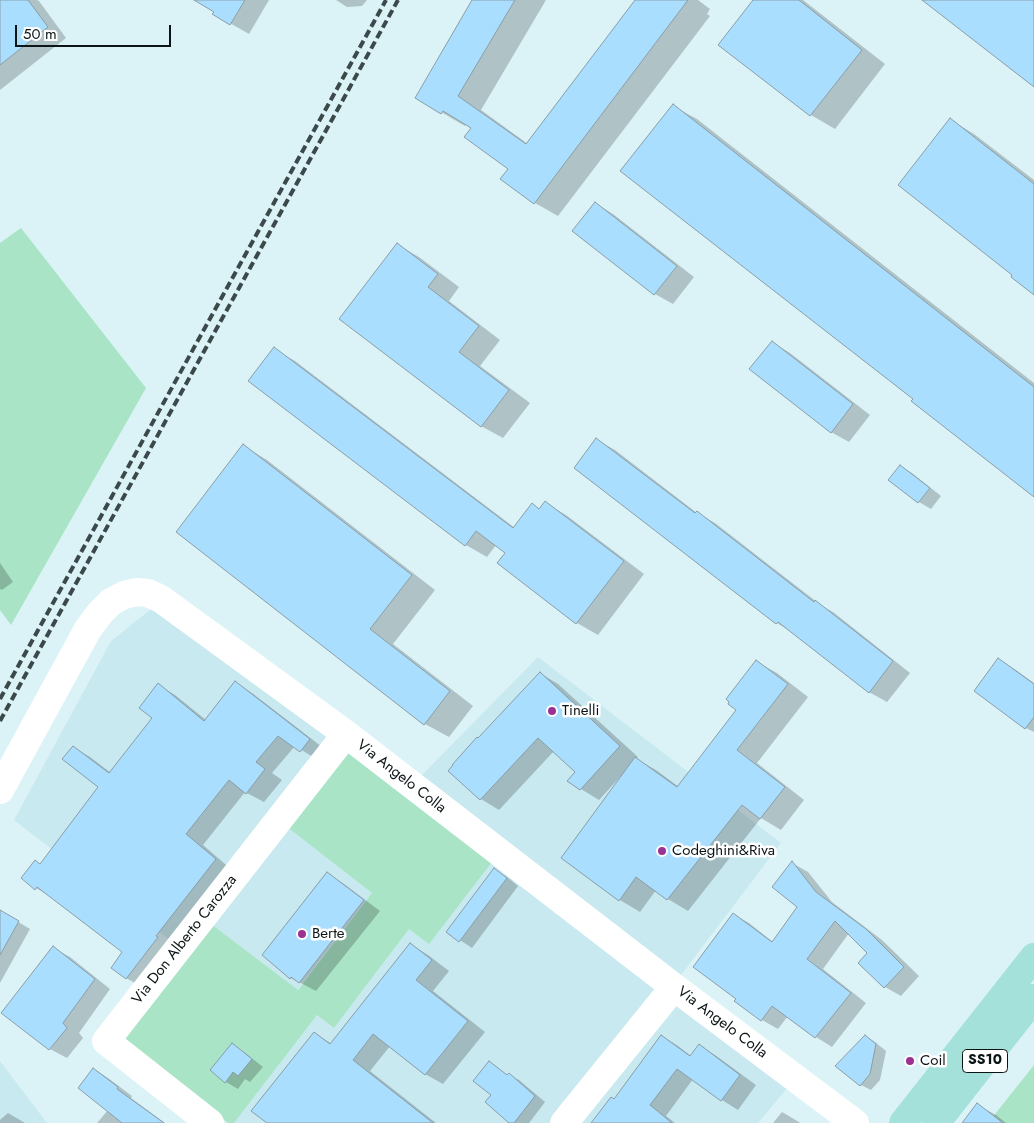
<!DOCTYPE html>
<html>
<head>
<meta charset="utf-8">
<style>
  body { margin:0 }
  #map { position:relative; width:1034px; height:1123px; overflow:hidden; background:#dbf3f7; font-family:Jost,sans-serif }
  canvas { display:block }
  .scale { position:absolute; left:15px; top:25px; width:156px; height:22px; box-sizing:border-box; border:2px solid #0c1516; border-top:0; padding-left:6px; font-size:15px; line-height:18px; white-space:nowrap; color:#0c1516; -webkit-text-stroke:4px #fff; paint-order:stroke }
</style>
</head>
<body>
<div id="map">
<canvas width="1034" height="1123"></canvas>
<div class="scale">50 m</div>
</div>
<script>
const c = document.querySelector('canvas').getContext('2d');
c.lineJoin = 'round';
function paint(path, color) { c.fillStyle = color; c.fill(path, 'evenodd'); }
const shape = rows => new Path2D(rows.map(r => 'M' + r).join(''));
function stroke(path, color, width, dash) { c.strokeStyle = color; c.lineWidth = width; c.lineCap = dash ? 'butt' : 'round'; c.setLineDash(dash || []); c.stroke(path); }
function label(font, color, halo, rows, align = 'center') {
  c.font = font + ' Jost,sans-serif'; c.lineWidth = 5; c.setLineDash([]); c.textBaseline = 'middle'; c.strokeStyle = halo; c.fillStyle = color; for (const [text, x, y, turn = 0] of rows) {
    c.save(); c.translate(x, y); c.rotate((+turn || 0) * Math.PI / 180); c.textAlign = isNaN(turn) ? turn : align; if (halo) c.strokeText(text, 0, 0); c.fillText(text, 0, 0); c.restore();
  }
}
paint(shape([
  [155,606,349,746,287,827,372,893,297,990,211,924,188,954,14,820,111,641],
  [538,657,781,843,672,987,794,1080,758,1123,234,1123,317,1015,334,1028,409,929,429,943,409,792,422,775],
  [0,1061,47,1123,0,1123]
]), '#c8e9ef');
paint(shape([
  [21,228,146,388,11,625,0,610,0,243],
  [349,746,495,858,429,944,409,929,334,1028,317,1015,234,1123,228,1123,121,1041,211,924,298,990,372,893,287,827],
  [1034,1065,1034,1123,988,1123]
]), '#a8e4c5');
paint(shape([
  [0,0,37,0,39,1,66,38,0,90],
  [200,0,269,0,249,34,214,14,215,11],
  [336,0,367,0,362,6,347,7],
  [474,0,546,0,481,110,528,144,637,0,698,0,710,9,707,14,710,16,558,216,535,203,510,168,473,128,466,124,465,126,417,98],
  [755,0,803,0,885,64,835,129,811,115,720,45],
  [673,106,697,119,1034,383,1034,495,914,399],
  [951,120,974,134,1034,180,1034,293],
  [595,203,613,214,694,277,673,304,655,294,574,231],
  [398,245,419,257,459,287,449,301,500,340,480,366,530,403,503,438,481,426],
  [772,342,790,353,870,415,849,442,831,432],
  [274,349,295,361,515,528,540,510,545,503,566,515,644,574,598,635,577,623,506,553,496,545,487,557,466,545,250,381],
  [597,440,615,450,697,513,715,523,822,606,833,612,910,673,887,702,869,692,795,634,777,623],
  [244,446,267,460,435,590,393,644,473,706,449,737,425,724],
  [900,466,912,473,941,496,931,509,919,502,890,479],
  [0,563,13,582,2,590,0,589],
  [998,659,1016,670,1034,683,1034,732,1026,728,975,690],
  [757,662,777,673,808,697,757,763,804,800,781,830,761,818,688,911,668,899,656,890,640,912,620,900,621,778,620,777,599,800,581,789,577,772,554,751,499,810,481,799,540,673,558,684,638,757,636,759,656,770,679,787,738,710],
  [235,683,252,693,326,750,318,760,295,746,272,773,282,780,264,802,245,792,203,845,232,870,144,988,126,978,124,952,53,898,36,888,40,865,100,787,73,747,90,757,111,773,154,718,158,685,175,695,206,720],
  [792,863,808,872,832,902,882,940,919,976,901,996,885,987,868,953,849,933,823,969,866,1003,832,1047,816,1037,788,1016,778,1029,762,1020,733,914,749,923,773,942,799,907],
  [495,870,507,877,518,886,472,948,448,932],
  [328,874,344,884,380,911,316,991,291,978,264,955],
  [3,913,30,929,0,983,0,919],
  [410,944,428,955,449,971,433,991,485,1032,443,1084,425,1074,390,1046,370,1071,436,1123,269,1123,314,1033,332,1044],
  [53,948,70,957,110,989,79,1033,83,1038,67,1058,50,1049,3,1012],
  [662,1036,678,1046,691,1056,699,1046,715,1055,756,1085,738,1110,722,1100,693,1079,666,1116,675,1123,592,1123,614,1101],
  [865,1036,875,1042,886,1051,880,1080,871,1090,861,1085],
  [232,1045,244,1052,263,1067,250,1082,245,1079,238,1089,226,1082,212,1070],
  [489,1063,508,1076,509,1075,519,1080,545,1102,529,1123,511,1123,493,1095],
  [94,1069,108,1078,132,1096,131,1098,165,1123,97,1123,108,1110],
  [978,1105,996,1115,1006,1123,964,1123],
  [782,1112,799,1122,800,1123,773,1123],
  [8,1113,25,1123,0,1123,0,1120]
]), '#0003');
const building = shape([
  [0,0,28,0,48,27,0,65,0,0],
  [194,0,245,0,230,25,212,14,214,12,194,0],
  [472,0,515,0,458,96,526,144,635,0,688,0,534,204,500,179,508,169,464,137,471,128,443,111,441,114,415,98,472,0],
  [753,0,799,0,862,50,810,116,718,45,753,0],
  [922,0,1034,0,1034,87,922,0],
  [673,104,1034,387,1034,497,911,401,913,399,620,171,673,104],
  [950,118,1034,184,1034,295,1011,277,1012,275,898,185,950,118],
  [595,202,677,266,654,295,572,231,595,202],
  [397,243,438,274,428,287,479,326,459,352,509,390,481,427,339,319,397,243],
  [772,341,853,404,831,433,749,369,772,341],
  [274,347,513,528,532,503,539,509,545,501,624,561,576,624,497,563,505,553,476,531,465,546,248,381,274,347],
  [596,438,695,513,697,511,814,602,815,600,893,661,869,693,778,622,776,624,574,468,596,438],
  [243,444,412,575,370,629,450,691,424,725,176,532,243,444],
  [900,465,930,488,918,503,888,480,900,465],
  [998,658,1034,684,1034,717,1025,729,974,691,998,658],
  [756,660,788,684,737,750,785,787,760,819,742,805,667,900,636,877,619,901,561,858,635,757,677,787,736,710,728,704,729,702,726,699,756,660],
  [540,672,620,746,580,790,567,781,575,772,538,738,480,800,448,771,453,765,452,765,477,737,478,738,540,672],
  [235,681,310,739,300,752,278,736,256,762,265,769,246,794,229,780,186,834,216,859,156,936,158,937,126,979,111,968,122,952,37,887,35,890,21,878,35,860,40,864,98,787,62,759,73,746,109,773,152,718,139,708,158,683,204,721,235,681],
  [792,861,816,892,866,929,904,967,884,988,858,963,867,953,835,921,807,959,851,993,815,1038,772,1006,761,1021,734,1001,736,999,693,967,733,913,772,942,797,907,772,887,792,861],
  [494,868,507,878,459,942,446,932,494,868],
  [327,872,364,900,299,983,291,977,290,979,262,955,327,872],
  [0,910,19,921,0,955,0,910],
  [410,943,432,960,416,980,468,1021,425,1075,373,1034,353,1060,433,1123,267,1123,251,1111,314,1032,330,1044,410,943],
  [53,946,95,979,63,1023,67,1028,49,1050,1,1013,53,946],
  [661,1035,690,1056,699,1044,740,1075,721,1101,677,1069,650,1105,672,1123,591,1123,611,1097,614,1099,661,1035],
  [865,1035,876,1044,870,1074,860,1086,835,1066,865,1035],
  [232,1043,252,1059,238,1076,233,1072,225,1083,210,1070,232,1043],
  [489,1061,507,1075,509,1073,535,1096,514,1123,509,1123,485,1102,491,1095,473,1081,489,1061],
  [93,1068,118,1087,117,1089,164,1123,122,1123,78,1088,93,1068],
  [977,1103,1003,1123,962,1123,977,1103]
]);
paint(building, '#a9defe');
stroke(building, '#8b9da7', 1);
stroke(shape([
  [0,790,88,629,100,613,111,602,124,595,137,592,148,593,161,599,346,734,674,987,855,1123],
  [210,1123,106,1041,346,734],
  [564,1123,674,987]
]), '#fff', 28);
stroke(shape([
  [903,1123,1034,957],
  [936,1123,1034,998]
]), '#a4e1da', 28);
stroke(shape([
  [0,699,386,0],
  [0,721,398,0]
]), '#3c494b', 4, [8, 4]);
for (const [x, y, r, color] of [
  [552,711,5,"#9b3193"],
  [662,851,5,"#9b3193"],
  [302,934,5,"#9b3193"],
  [910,1061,5,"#9b3193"]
]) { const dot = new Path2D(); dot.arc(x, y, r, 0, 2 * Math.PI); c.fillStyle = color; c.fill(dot); stroke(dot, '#fff', 2); }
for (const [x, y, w] of [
  [985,1061,45]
]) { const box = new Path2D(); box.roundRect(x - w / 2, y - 11.5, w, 23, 4); c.fillStyle = '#fff'; c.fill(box); stroke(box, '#0c1516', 1); }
label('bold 14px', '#0c1516', null, [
  ["SS10",985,1061]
]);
label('15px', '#0c1516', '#fff', [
  ["Tinelli",562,711],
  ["Codeghini&Riva",672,851],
  ["Berte",312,934],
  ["Coil",920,1061]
], 'left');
label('15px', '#0c1516', '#fff', [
  ["Via Angelo Colla",401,777,38],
  ["Via Don Alberto Carozza",185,940,-52],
  ["Via Angelo Colla",722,1023,37]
]);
</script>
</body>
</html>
